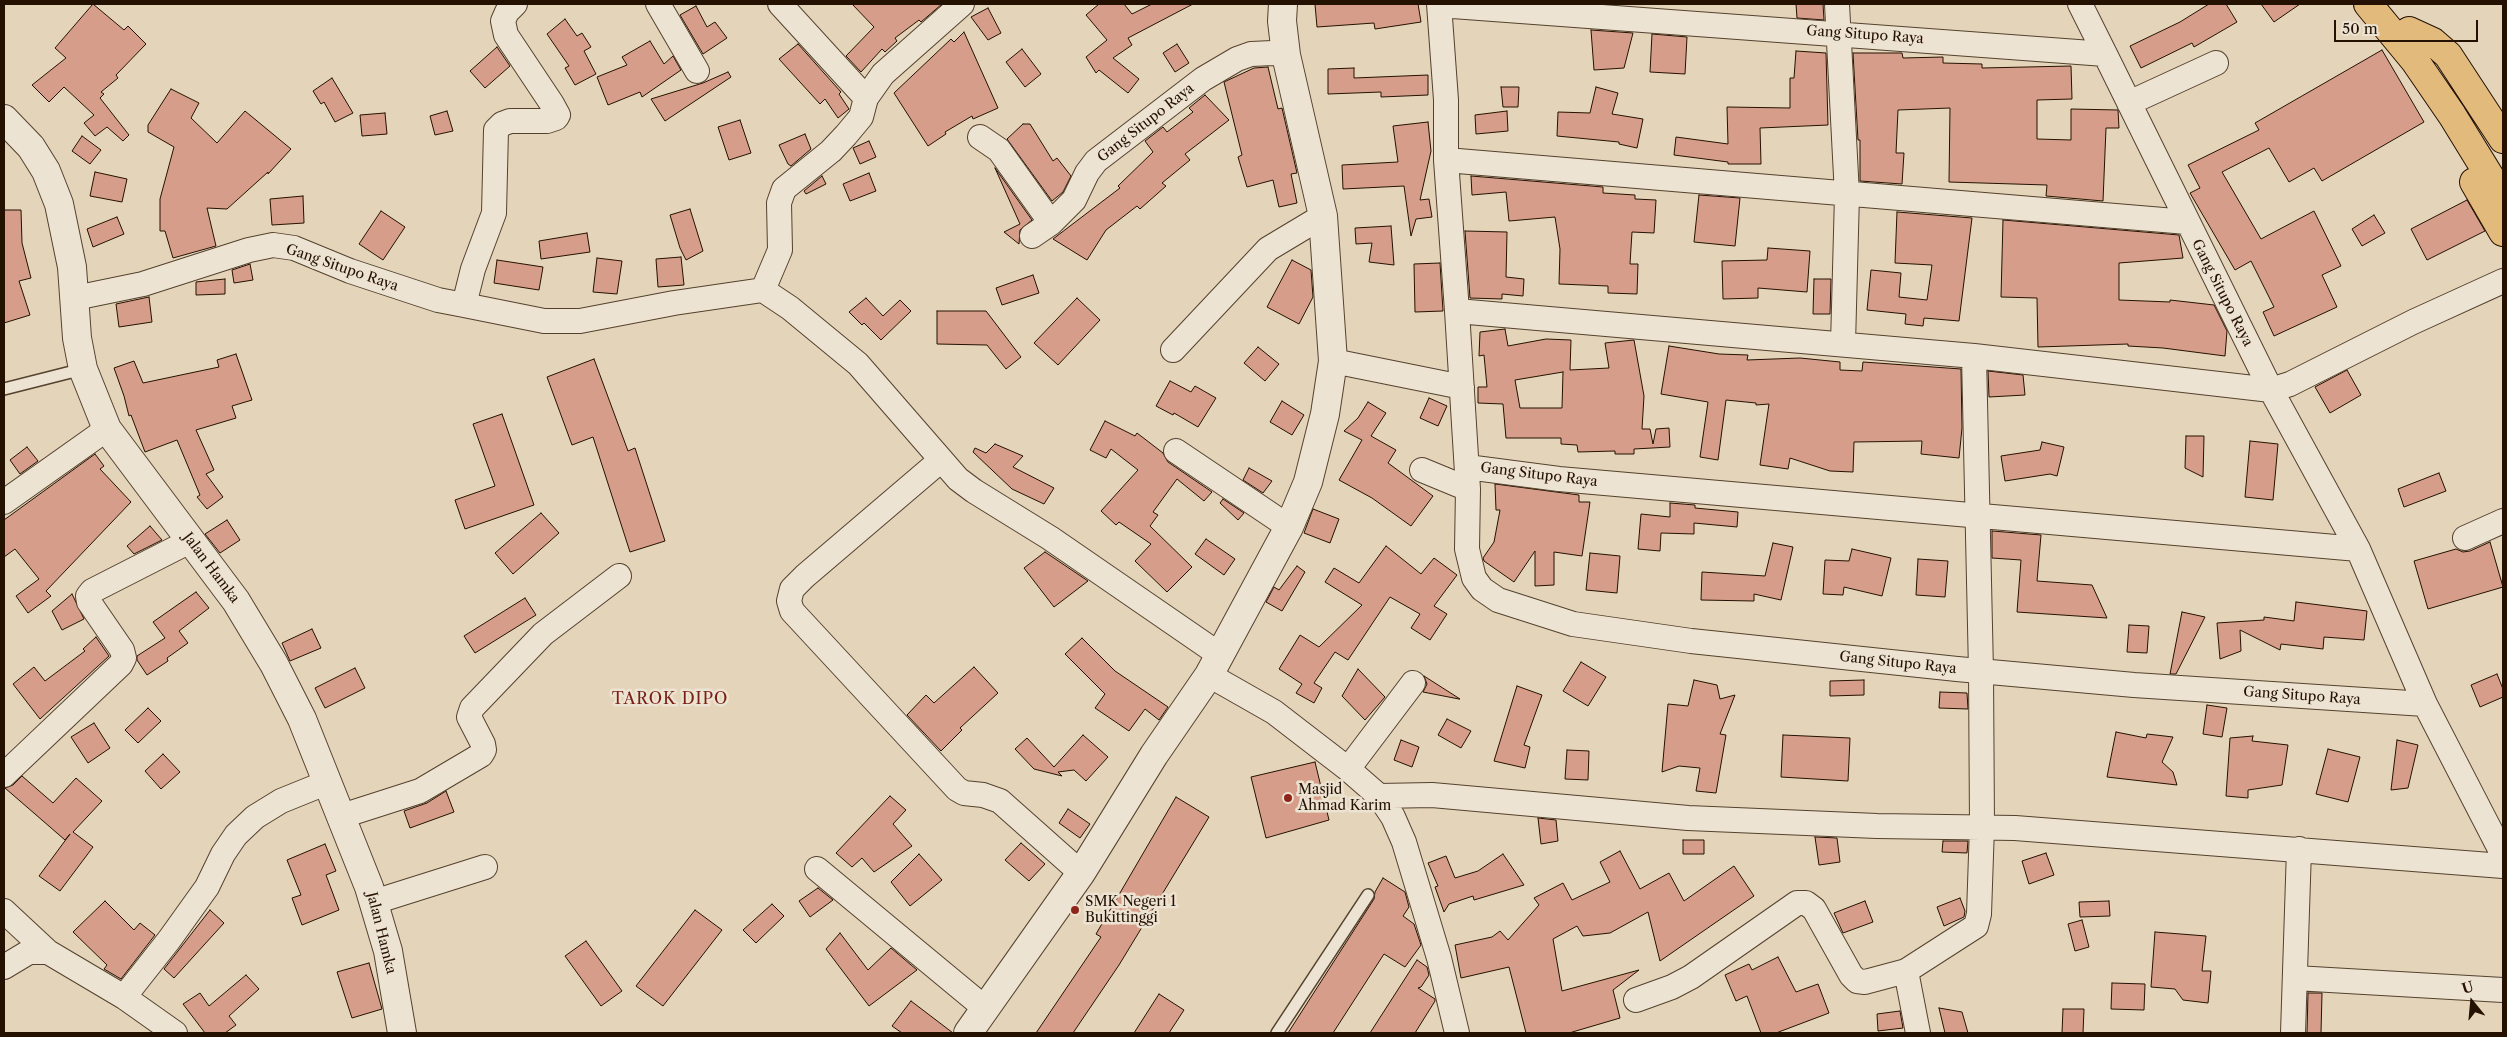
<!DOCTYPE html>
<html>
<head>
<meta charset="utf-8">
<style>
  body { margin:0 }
  #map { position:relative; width:2507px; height:1037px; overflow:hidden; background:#e4d4b9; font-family:"Libre Caslon Text",serif }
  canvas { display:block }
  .frame { position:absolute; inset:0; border:5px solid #241100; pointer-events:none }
  .north { position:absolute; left:2447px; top:977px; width:50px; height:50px; -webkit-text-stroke:4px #ede3d2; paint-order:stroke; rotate:343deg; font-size:14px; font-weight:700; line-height:20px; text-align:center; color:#241100 }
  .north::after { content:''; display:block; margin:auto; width:18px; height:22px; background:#241100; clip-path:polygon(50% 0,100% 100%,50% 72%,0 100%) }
  .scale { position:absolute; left:2334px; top:20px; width:144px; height:22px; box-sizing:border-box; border:2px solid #241100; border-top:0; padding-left:6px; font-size:15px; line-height:18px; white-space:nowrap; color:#241100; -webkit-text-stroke:4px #ede3d2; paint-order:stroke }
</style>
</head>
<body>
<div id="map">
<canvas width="2507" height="1037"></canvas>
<div class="frame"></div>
<div class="north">U</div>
<div class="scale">50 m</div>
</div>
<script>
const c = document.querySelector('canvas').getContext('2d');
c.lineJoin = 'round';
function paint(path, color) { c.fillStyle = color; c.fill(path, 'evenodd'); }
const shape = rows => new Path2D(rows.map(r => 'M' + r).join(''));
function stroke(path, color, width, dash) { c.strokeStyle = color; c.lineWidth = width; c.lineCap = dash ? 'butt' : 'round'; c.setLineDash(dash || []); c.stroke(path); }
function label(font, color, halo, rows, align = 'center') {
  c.font = font + ' "Libre Caslon Text",serif'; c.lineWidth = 5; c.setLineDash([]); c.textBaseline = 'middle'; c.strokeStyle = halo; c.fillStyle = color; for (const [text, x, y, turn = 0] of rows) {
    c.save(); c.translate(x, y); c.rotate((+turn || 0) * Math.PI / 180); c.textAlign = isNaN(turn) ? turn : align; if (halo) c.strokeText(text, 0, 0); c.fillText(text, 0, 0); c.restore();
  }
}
const building = shape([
  [93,4,124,30,128,26,146,44,116,75,118,78,101,92,104,94,100,98,129,135,123,141,107,127,95,136,84,123,94,115,64,87,49,102,32,85,66,58,55,48,93,4],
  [852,4,942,4,921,22,919,20,895,38,897,41,885,52,882,49,861,72,846,56,874,27,852,4],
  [1099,4,1124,4,1132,14,1152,4,1193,4,1128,38,1132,45,1113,58,1139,79,1128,93,1099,70,1096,73,1086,57,1107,40,1086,15,1099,4],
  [1315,4,1418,4,1421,22,1375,29,1374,23,1317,27,1315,4],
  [1796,4,1823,4,1824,20,1797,18,1796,4],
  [2209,4,2226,4,2237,22,2194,47,2192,43,2141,68,2130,46,2180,22,2209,4],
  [2261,4,2300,4,2274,22,2261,4],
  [696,6,707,27,715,22,727,38,703,54,680,15,696,6],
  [988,8,1001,33,988,40,971,17,988,8],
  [565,19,577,36,582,33,591,47,584,51,596,74,575,85,565,68,569,66,547,34,565,19],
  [1591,30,1633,33,1624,68,1594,70,1591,30],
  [964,32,998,108,973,119,972,116,945,132,946,134,928,146,894,93,951,39,954,42,964,32],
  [1652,34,1687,37,1685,74,1650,72,1652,34],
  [650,41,664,64,673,56,681,70,642,97,640,92,608,105,597,77,627,65,622,57,650,41],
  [798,44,841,92,839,94,849,109,838,118,825,99,820,104,779,59,798,44],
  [1177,44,1189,63,1175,72,1163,53,1177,44],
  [497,47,510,66,485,88,470,71,497,47],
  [1022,49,1041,74,1025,87,1006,62,1022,49],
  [2382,50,2424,122,2322,181,2314,168,2289,182,2269,148,2222,172,2261,239,2314,211,2341,266,2322,275,2337,307,2274,336,2263,312,2274,307,2251,261,2235,270,2190,193,2200,188,2188,165,2259,130,2255,123,2382,50],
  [1796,51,1826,53,1828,125,1760,128,1761,164,1728,164,1728,162,1674,155,1676,137,1728,144,1727,107,1790,108,1790,78,1794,78,1796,51],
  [1853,53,1902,53,1903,58,1943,57,1943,63,1982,64,1982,68,2071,66,2072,99,2037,100,2037,139,2071,140,2071,109,2118,110,2119,128,2106,128,2103,201,2046,196,2047,185,1949,182,1950,108,1898,110,1896,153,1904,153,1902,184,1860,181,1860,140,1858,140,1853,53],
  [1268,67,1278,109,1282,108,1297,173,1291,174,1297,203,1279,207,1273,180,1247,187,1238,157,1242,155,1224,82,1254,68,1268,67],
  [1354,68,1354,78,1428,75,1428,95,1381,97,1381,92,1328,94,1328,69,1354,68],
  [728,72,731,77,665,121,651,99,703,83,728,72],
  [332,78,353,113,335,122,324,102,321,104,313,91,332,78],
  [1501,87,1519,87,1518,107,1503,107,1501,87],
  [1596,87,1618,93,1612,114,1643,119,1637,148,1619,144,1619,142,1557,136,1558,112,1590,113,1596,87],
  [171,89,199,103,191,118,217,143,245,111,291,149,268,174,268,172,227,209,207,208,216,246,173,258,165,231,160,231,160,199,174,147,148,132,148,125,171,89],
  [1205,95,1229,120,1185,154,1190,160,1162,183,1166,186,1140,209,1137,206,1106,230,1087,260,1053,239,1120,188,1118,186,1153,152,1145,141,1163,127,1167,132,1193,112,1189,108,1205,95],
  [447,111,453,131,435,135,430,116,447,111],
  [1507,111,1508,131,1476,134,1475,115,1507,111],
  [385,113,387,134,362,136,360,115,385,113],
  [740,120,751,153,729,160,718,127,740,120],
  [1428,122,1431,151,1420,200,1429,199,1432,217,1416,219,1411,236,1404,186,1343,189,1342,165,1398,162,1393,126,1428,122],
  [1023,124,1030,124,1053,161,1057,158,1071,176,1063,192,1052,201,1007,139,1023,124],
  [805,134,811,149,791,166,788,164,779,145,805,134],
  [82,136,101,150,90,164,72,151,82,136],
  [869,141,876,157,860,164,853,148,869,141],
  [995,168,1032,220,1020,230,1019,244,1004,232,1020,224,995,168],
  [95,172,127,179,122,202,90,196,95,172],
  [869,173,876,191,850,201,843,184,869,173],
  [822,176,826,184,806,194,804,191,822,176],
  [1471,176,1603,187,1603,193,1635,195,1635,199,1656,200,1654,233,1632,232,1630,264,1638,264,1637,294,1608,293,1608,286,1559,284,1560,249,1555,217,1509,221,1506,192,1472,195,1471,176],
  [1699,195,1740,198,1735,246,1694,242,1699,195],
  [303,196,304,223,272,225,270,199,303,196],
  [2467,200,2485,231,2427,260,2411,229,2467,200],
  [690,209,703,251,686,260,680,248,670,215,690,209],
  [4,210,21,210,22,243,31,278,19,281,30,315,4,323,4,210],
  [381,211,405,227,383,260,359,244,381,211],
  [1897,212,1972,218,1959,321,1924,318,1923,326,1905,324,1906,314,1867,310,1871,270,1901,273,1899,297,1927,300,1932,265,1895,263,1897,212],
  [2374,215,2385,233,2362,246,2352,229,2374,215],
  [117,217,124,234,93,247,87,229,117,217],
  [2003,220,2179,235,2183,258,2119,263,2119,300,2170,302,2170,300,2214,305,2227,331,2225,356,2163,348,2128,346,2128,344,2038,347,2037,298,2001,297,2003,220],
  [1391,226,1394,265,1369,262,1372,243,1356,244,1355,228,1391,226],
  [1465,231,1507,232,1506,277,1524,279,1523,296,1502,294,1502,299,1470,298,1465,231],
  [587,233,590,252,541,259,539,241,587,233],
  [1768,248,1810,251,1807,292,1758,288,1758,298,1723,299,1722,261,1767,260,1768,248],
  [681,257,684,285,658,287,656,259,681,257],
  [597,258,622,261,617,294,593,292,597,258],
  [497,260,543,267,539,290,494,283,497,260],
  [1292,260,1311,270,1313,297,1299,324,1267,307,1292,260],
  [1440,263,1443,311,1415,312,1414,264,1440,263],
  [250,264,253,280,234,283,232,270,250,264],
  [1033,275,1039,293,1002,305,996,288,1033,275],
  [225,279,225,294,196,295,196,282,225,279],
  [1814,279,1831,279,1830,314,1813,314,1814,279],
  [149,297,152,322,119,327,116,304,149,297],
  [866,298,883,316,900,300,911,311,881,340,864,323,862,325,849,312,866,298],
  [1077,298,1100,320,1058,365,1034,343,1077,298],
  [937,311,986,311,1021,357,1006,369,987,345,937,344,937,311],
  [1505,329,1508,346,1546,339,1571,340,1570,370,1609,368,1605,343,1634,340,1644,396,1642,429,1650,429,1653,444,1656,429,1669,428,1670,447,1634,449,1634,454,1615,454,1615,451,1578,452,1577,445,1561,444,1561,438,1506,438,1503,404,1478,403,1478,387,1487,387,1484,355,1479,356,1480,332,1505,329],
  [1563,372,1562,408,1520,408,1515,380,1563,372],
  [1669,346,1719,354,1748,355,1747,360,1800,358,1840,362,1840,370,1862,371,1863,362,1961,369,1962,428,1959,458,1921,454,1922,441,1854,442,1853,472,1830,471,1790,458,1788,469,1760,465,1769,404,1756,405,1756,403,1726,400,1718,460,1700,457,1708,402,1661,394,1669,346],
  [1258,347,1279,364,1265,381,1244,363,1258,347],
  [236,354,252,400,232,406,236,418,196,430,214,470,206,474,223,497,207,509,197,497,200,495,177,440,145,452,131,415,129,416,124,396,114,368,134,361,143,383,219,367,217,360,236,354],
  [594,359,628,451,635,448,665,541,630,552,593,437,572,445,547,377,594,359],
  [2347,370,2361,395,2330,413,2315,387,2347,370],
  [1988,371,2023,375,2025,395,1989,397,1988,371],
  [1170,381,1191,392,1195,386,1216,398,1198,427,1174,413,1173,415,1156,406,1170,381],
  [1429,398,1447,406,1438,426,1420,418,1429,398],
  [1282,401,1304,415,1292,435,1270,422,1282,401],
  [1368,402,1386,413,1371,436,1396,450,1388,463,1433,496,1411,526,1372,498,1339,480,1362,440,1344,431,1358,418,1368,402],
  [502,414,534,505,465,529,455,500,495,486,473,424,502,414],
  [1105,421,1135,436,1137,433,1163,453,1168,462,1212,492,1204,501,1177,479,1153,512,1158,515,1150,526,1192,567,1167,592,1135,561,1151,544,1119,522,1116,525,1101,511,1138,470,1111,449,1106,458,1090,450,1105,421],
  [2186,436,2204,436,2203,477,2185,468,2186,436],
  [2250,441,2278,444,2273,500,2245,497,2250,441],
  [2042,442,2064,447,2057,476,2050,474,2005,481,2001,456,2040,450,2042,442],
  [995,444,1023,456,1013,467,1054,488,1044,504,1012,489,973,452,975,448,986,453,995,444],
  [27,447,38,461,20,474,10,460,27,447],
  [95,454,104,466,100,469,131,502,46,591,51,596,28,613,16,596,39,579,15,549,4,557,4,520,95,454],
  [1249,468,1272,481,1263,493,1243,480,1249,468],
  [2439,473,2446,491,2404,507,2398,489,2439,473],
  [1495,484,1579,495,1579,502,1590,502,1582,556,1554,552,1554,585,1535,586,1535,551,1514,582,1484,561,1483,558,1494,542,1500,510,1496,510,1495,484],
  [1223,499,1244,513,1238,520,1220,503,1223,499],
  [1670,503,1695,505,1695,508,1738,512,1737,527,1694,523,1694,534,1661,533,1660,551,1638,549,1641,514,1670,517,1670,503],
  [1313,509,1339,519,1330,543,1304,533,1313,509],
  [541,513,559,533,513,574,495,553,541,513],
  [227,520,240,540,220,553,205,534,227,520],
  [150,526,162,540,134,554,127,546,150,526],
  [1992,531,2041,535,2037,581,2092,585,2107,618,2017,612,2021,560,1992,558,1992,531],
  [1206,539,1235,559,1224,575,1195,554,1206,539],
  [2490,542,2503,587,2428,609,2414,561,2456,549,2463,552,2470,551,2490,542],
  [1773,543,1793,547,1781,600,1754,594,1754,601,1701,600,1702,572,1765,576,1773,543],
  [1386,546,1421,574,1434,558,1457,575,1434,606,1447,614,1430,640,1411,628,1420,614,1390,597,1348,660,1335,652,1314,683,1322,688,1314,703,1296,693,1302,684,1279,669,1300,635,1319,647,1362,605,1325,582,1334,568,1359,583,1386,546],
  [1852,549,1891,558,1882,596,1844,587,1843,595,1823,594,1825,560,1849,561,1852,549],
  [1045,552,1088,581,1054,607,1024,568,1045,552],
  [1590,553,1620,556,1617,593,1586,590,1590,553],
  [1918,559,1948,561,1945,597,1916,595,1918,559],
  [1297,566,1305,572,1282,611,1266,602,1274,587,1279,590,1297,566],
  [196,592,209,608,179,631,188,643,167,658,168,661,147,675,137,660,137,656,165,638,153,622,196,592],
  [72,594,84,619,62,630,52,611,72,594],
  [525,598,536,615,475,653,464,636,525,598],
  [2296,602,2367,611,2364,640,2324,637,2323,649,2281,644,2280,650,2240,630,2241,651,2220,659,2217,623,2264,620,2264,617,2294,621,2296,602],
  [2182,612,2205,617,2176,674,2170,674,2182,612],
  [2129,625,2149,626,2147,653,2127,652,2129,625],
  [312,629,321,648,290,661,282,643,312,629],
  [96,637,109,656,40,719,13,684,34,667,45,681,85,651,83,649,96,637],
  [1082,638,1115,671,1168,707,1159,720,1145,709,1129,731,1095,708,1105,694,1065,654,1082,638],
  [1581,662,1606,677,1588,706,1563,691,1581,662],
  [974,667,998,693,960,728,962,730,941,751,907,715,926,695,934,703,974,667],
  [355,668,365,688,325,708,315,688,355,668],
  [1358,669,1385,697,1365,720,1342,696,1358,669],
  [2497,674,2503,689,2503,697,2480,707,2471,685,2497,674],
  [1424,676,1460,699,1459,699,1423,692,1427,684,1424,676],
  [1694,680,1717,685,1720,699,1735,695,1720,734,1726,735,1716,793,1696,791,1700,768,1679,766,1662,772,1668,704,1688,706,1694,680],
  [1864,680,1864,695,1830,696,1830,681,1864,680],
  [1517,686,1542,695,1524,745,1530,747,1525,768,1494,761,1517,686],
  [1940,692,1967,693,1968,709,1939,708,1940,692],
  [2207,705,2227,708,2222,737,2203,734,2207,705],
  [148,708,161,721,138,743,125,730,148,708],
  [1447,719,1471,731,1461,748,1438,735,1447,719],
  [94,723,110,748,88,763,71,737,94,723],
  [2116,732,2146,738,2147,734,2173,737,2162,762,2173,772,2177,785,2107,777,2116,732],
  [1083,735,1108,757,1086,781,1074,770,1058,772,1062,776,1034,769,1015,749,1027,738,1054,767,1083,735],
  [1783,735,1850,738,1848,781,1781,777,1783,735],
  [2253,736,2252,741,2288,745,2282,785,2248,790,2248,798,2226,796,2230,738,2253,736],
  [1401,740,1419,747,1412,767,1394,760,1401,740],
  [2397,740,2418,745,2408,788,2391,790,2397,740],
  [2328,749,2360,757,2348,802,2316,794,2328,749],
  [1567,750,1589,751,1588,780,1565,779,1567,750],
  [163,754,180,772,161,789,145,771,163,754],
  [1315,762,1329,820,1266,838,1251,777,1315,762],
  [22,776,53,803,76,778,102,801,73,832,93,847,60,891,39,876,70,834,65,840,5,788,13,785,22,776],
  [446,791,454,812,410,828,404,811,427,803,446,791],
  [890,796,906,810,893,824,912,846,874,872,862,858,852,867,836,853,890,796],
  [1176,797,1209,817,1119,965,1073,1033,1036,1033,1101,937,1096,934,1176,797],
  [1068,809,1090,824,1080,838,1059,823,1068,809],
  [1538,818,1556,820,1558,841,1541,844,1538,818],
  [1815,837,1837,838,1840,862,1819,865,1815,837],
  [1683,840,1704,840,1704,854,1683,854,1683,840],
  [1943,841,1968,841,1967,853,1942,852,1943,841],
  [1021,843,1045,864,1029,881,1005,860,1021,843],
  [325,844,336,871,326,875,339,910,302,925,292,898,301,895,287,860,325,844],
  [1620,851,1640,889,1669,873,1684,901,1734,866,1754,896,1660,961,1648,912,1610,933,1583,936,1577,926,1553,939,1562,991,1639,970,1613,990,1620,1018,1569,1033,1526,1033,1509,967,1461,978,1455,945,1492,937,1500,931,1508,940,1539,905,1534,898,1563,883,1572,900,1610,882,1600,862,1620,851],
  [2046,853,2054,875,2029,884,2022,861,2046,853],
  [919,854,942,880,910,906,891,882,919,854],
  [1503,854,1524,885,1474,900,1473,896,1449,904,1444,912,1435,887,1438,886,1428,863,1446,856,1455,878,1478,871,1503,854],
  [1383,878,1405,892,1409,907,1403,916,1414,924,1421,945,1405,967,1384,954,1333,1033,1288,1033,1374,899,1375,892,1383,878],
  [818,888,833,900,810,917,799,901,818,888],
  [1960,898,1965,911,1964,917,1944,926,1937,907,1960,898],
  [105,901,134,930,140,923,155,935,121,979,104,969,107,965,73,932,105,901],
  [1865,901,1873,922,1843,933,1834,913,1865,901],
  [2109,901,2110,916,2080,917,2079,902,2109,901],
  [772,904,784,916,756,943,743,930,772,904],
  [210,910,224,923,174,978,164,969,210,910],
  [695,910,722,930,663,1006,636,986,695,910],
  [2082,920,2089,947,2075,951,2068,924,2082,920],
  [2155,932,2206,936,2202,971,2211,971,2208,1003,2183,1000,2175,989,2151,987,2155,932],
  [840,933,868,970,891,948,917,970,869,1006,826,949,840,933],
  [586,941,622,991,601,1006,565,956,586,941],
  [1778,957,1796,992,1818,984,1829,1013,1776,1033,1761,1033,1747,996,1736,1001,1725,975,1749,964,1752,970,1778,957],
  [1417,960,1427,967,1429,975,1421,987,1418,988,1435,999,1435,1001,1415,1033,1370,1033,1417,960],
  [369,963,382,1009,352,1018,337,972,369,963],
  [246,975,259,989,229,1016,236,1025,225,1033,205,1033,183,1004,200,993,209,1006,246,975],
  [2112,983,2145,984,2144,1010,2111,1009,2112,983],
  [2308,993,2322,993,2321,1033,2307,1033,2308,993],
  [1159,994,1184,1010,1169,1033,1134,1033,1159,994],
  [911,1001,953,1033,902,1033,892,1026,911,1001],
  [1939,1008,1962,1012,1968,1033,1945,1033,1939,1008],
  [2063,1009,2084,1009,2083,1033,2062,1033,2063,1009],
  [1900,1011,1903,1028,1878,1031,1877,1014,1900,1011]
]);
paint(building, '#d69e8a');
stroke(building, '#241100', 1);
const service = shape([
  [4,389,83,369],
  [1277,1033,1368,895]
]);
const minor = shape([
  [658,4,697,71],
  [780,4,866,98],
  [962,4,883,74,866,98,861,117,846,135,831,151,784,189,779,203,780,250,763,290,790,308,858,364,958,479,974,491,1050,538,1220,655],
  [1439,4,1446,100,1446,160,1457,311],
  [1837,4,1847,195,1843,344],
  [2080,4,2105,54],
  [1439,5,2105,54,2271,390,2358,549,2425,704],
  [2129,103,2216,63],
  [980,137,999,150,1051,223],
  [1446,160,2187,222],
  [1032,236,1051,223,1074,200,1087,173,1096,161,1203,79,1237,59,1251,54,1273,53,1286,55],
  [2503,281,2413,322,2290,384,2271,390,1974,356,1457,311,1468,489,1467,549,1474,578,1482,589,1498,600,1573,624,1691,641,1957,669,2134,685,2425,704,2503,855],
  [75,298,143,284,249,250,273,245,294,248,350,271,438,300,464,305,473,269,494,213,496,130,502,124,510,121,547,121,556,118,558,115,552,104,506,35,503,21,507,12,515,4],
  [464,305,544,321,580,321,674,303,763,290],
  [1173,350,1268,249,1323,216],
  [1333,361,1462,387],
  [1176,451,1289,527],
  [941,460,805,576,792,589,789,601,792,611,957,789,964,793,983,795,1000,801,1081,873],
  [1467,467,1559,479,2358,549],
  [1422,470,1468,489],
  [4,502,107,429],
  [2465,538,2503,521],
  [1209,675,1274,712,1348,769,1379,796,1393,817,1404,842,1439,958,1457,1033],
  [1348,769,1413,683],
  [4,775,121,664,124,658,122,650,89,602,88,596,92,591,190,541],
  [1379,796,1432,795,1688,818,1877,826,2015,828,2503,866],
  [342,816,420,791,481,755,484,750,483,744,469,717,472,708,543,634,619,576],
  [817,869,986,1009],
  [374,902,485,867],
  [4,911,48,952],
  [4,967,29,952,48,952,124,997,175,1033],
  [2295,978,2503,990],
  [124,997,169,940,207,887,223,854,236,835,255,817,281,801,328,782],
  [1636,1000,1672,987,1691,977,1797,903,1806,903,1814,909,1851,975,1857,981,1865,982,1906,971],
  [1918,1033,1906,971,1976,926,1979,914,1982,826,1981,671,1974,356],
  [2293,1033,2299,849]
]);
const tertiary = shape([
  [4,119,31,147,46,171,59,204,72,267,77,338,83,369,107,429,236,601,274,664,302,719,369,887,388,951,402,1033],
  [968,1033,1081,873,1154,755,1209,675,1289,527,1308,482,1325,414,1333,361,1323,216,1286,55,1282,21,1283,4]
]);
const trunk = shape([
  [2368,4,2415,61,2452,115,2503,198],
  [2409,31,2433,42,2448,55,2503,139],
  [2474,182,2503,232]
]);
stroke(service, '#54422e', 14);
stroke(minor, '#54422e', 26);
stroke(tertiary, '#54422e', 30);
stroke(trunk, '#241100', 30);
stroke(service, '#ede3d2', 11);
stroke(minor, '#ede3d2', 24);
stroke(tertiary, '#ede3d2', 28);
stroke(trunk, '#e2ba7c', 28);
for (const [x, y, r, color] of [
  [1288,798,5,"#8f2418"],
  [1075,910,5,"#8f2418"]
]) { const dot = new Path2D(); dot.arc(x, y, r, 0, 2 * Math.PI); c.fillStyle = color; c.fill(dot); stroke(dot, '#ede3d2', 2); }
label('14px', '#241100', '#ede3d2', [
  ["Gang Situpo Raya",1865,35,4],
  ["Gang Situpo Raya",1146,123,-38],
  ["Gang Situpo Raya",342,268,19],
  ["Gang Situpo Raya",2222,293,63],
  ["Gang Situpo Raya",1539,475,7],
  ["Jalan Hamka",211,568,53],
  ["Gang Situpo Raya",1898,663,6],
  ["Gang Situpo Raya",2302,696,4],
  ["Jalan Hamka",381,933,76]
]);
label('14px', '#241100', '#ede3d2', [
  ["Masjid",1298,790],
  ["Ahmad Karim",1298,806],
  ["SMK Negeri 1",1085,902],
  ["Bukittinggi",1085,918]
], 'left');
c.letterSpacing = '1px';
label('16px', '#7a1f14', '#ede3d2', [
  ["TAROK DIPO",670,699]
]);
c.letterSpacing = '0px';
</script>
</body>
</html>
